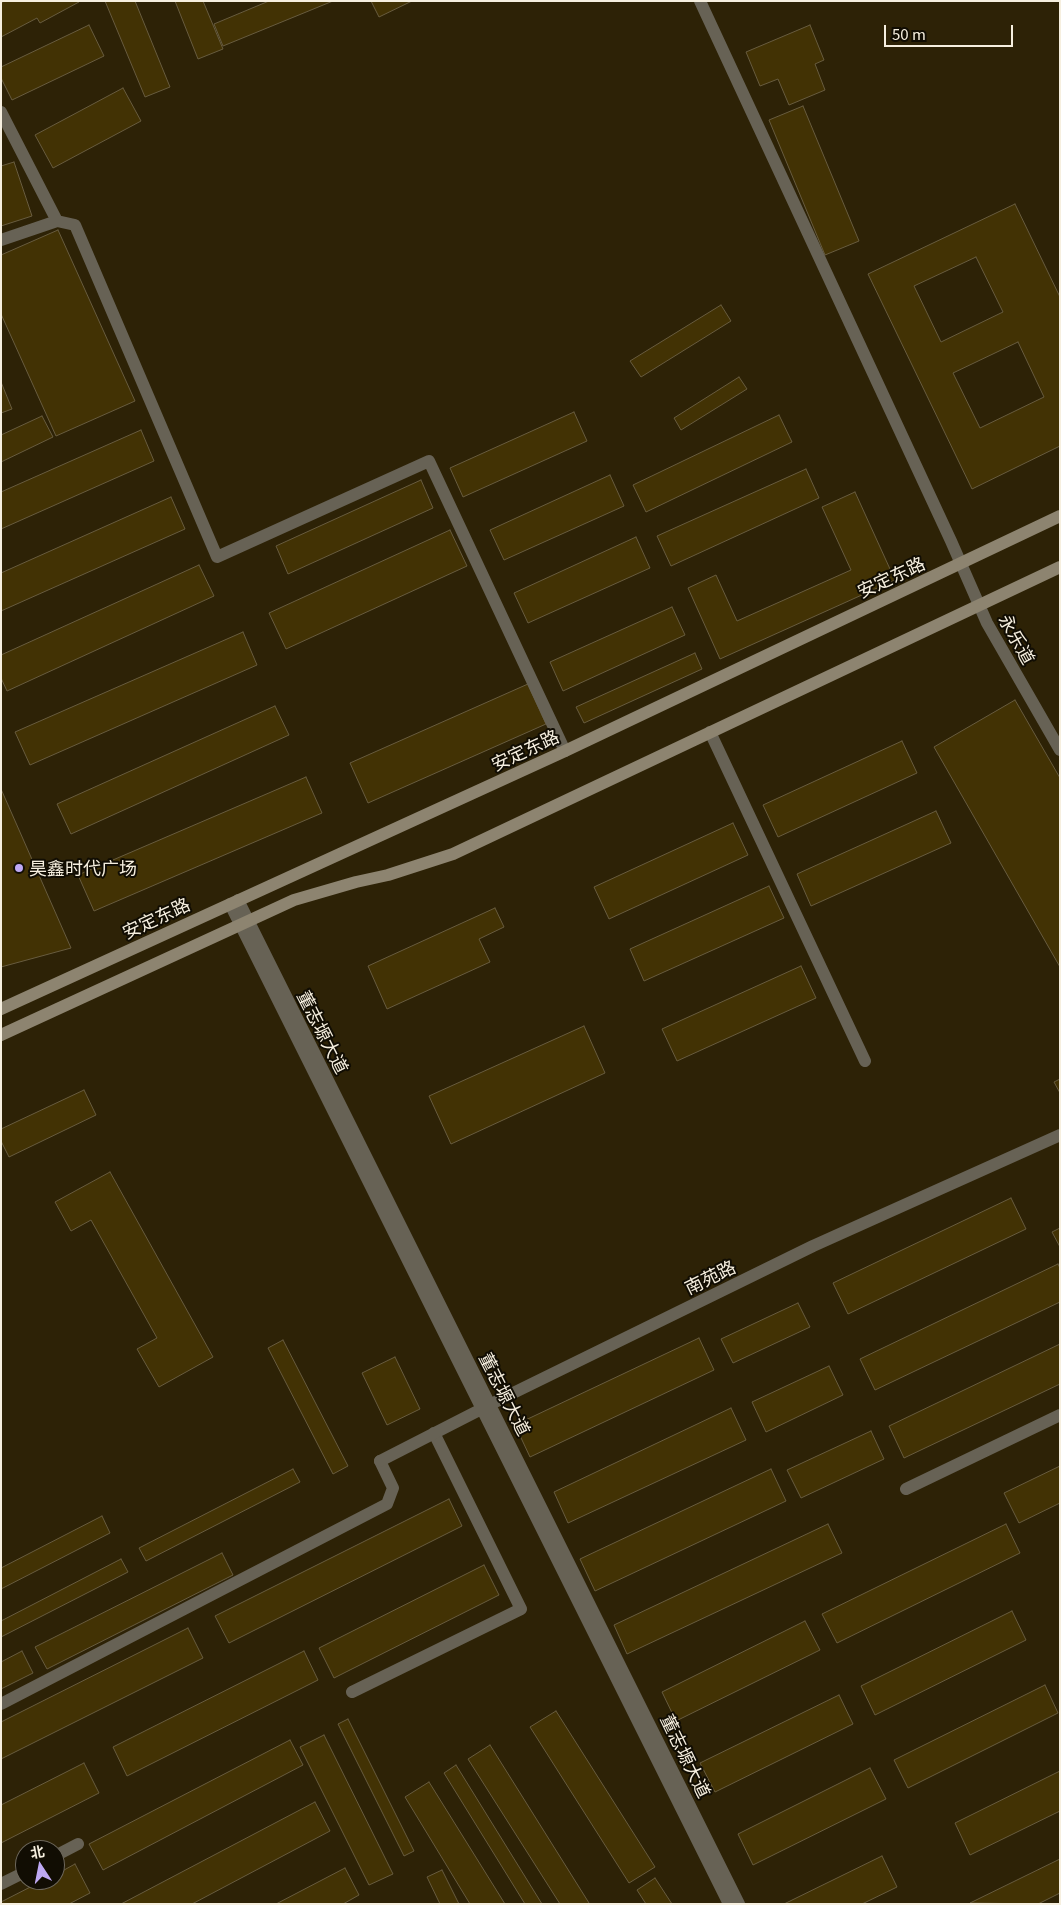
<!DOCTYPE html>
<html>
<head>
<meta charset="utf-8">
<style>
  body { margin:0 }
  #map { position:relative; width:1061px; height:1905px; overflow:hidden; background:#2d2206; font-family:Georgia,"Noto Sans SC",serif }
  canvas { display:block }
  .frame { position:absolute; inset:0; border:2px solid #f6efdf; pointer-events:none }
  .north { position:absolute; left:15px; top:1840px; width:50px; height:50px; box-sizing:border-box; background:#110d03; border:1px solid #6d675b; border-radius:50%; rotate:349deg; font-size:14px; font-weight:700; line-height:20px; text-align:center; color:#f6efdf }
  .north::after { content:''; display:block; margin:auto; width:18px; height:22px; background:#bfa9f4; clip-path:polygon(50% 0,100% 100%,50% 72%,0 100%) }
  .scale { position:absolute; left:884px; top:25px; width:129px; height:22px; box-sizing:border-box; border:2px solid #f6efdf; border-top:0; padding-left:6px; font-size:15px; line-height:18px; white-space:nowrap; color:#f6efdf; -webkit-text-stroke:4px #110d03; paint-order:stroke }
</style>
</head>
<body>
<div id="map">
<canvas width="1061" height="1905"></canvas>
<div class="frame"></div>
<div class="north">北</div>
<div class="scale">50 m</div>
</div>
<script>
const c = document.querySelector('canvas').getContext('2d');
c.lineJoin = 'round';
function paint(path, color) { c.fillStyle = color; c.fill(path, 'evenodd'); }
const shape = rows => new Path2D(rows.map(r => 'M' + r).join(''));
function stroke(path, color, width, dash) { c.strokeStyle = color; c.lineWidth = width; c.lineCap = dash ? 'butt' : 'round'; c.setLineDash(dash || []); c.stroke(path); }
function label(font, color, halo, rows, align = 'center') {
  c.font = font + ' Georgia,"Noto Sans SC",serif'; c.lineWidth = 4; c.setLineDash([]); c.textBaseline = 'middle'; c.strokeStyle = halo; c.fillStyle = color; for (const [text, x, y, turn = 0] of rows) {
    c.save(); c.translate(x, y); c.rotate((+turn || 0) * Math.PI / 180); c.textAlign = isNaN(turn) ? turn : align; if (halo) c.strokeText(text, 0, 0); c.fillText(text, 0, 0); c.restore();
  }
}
const building = shape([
  [4,1,78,1,79,2,40,23,37,18,1,37,1,3,4,1],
  [105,1,135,1,170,87,145,97,105,1],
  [175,1,203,1,223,49,198,59,175,1],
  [269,1,333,1,223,46,214,24,269,1],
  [371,1,412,1,379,17,371,1],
  [89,25,104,56,12,100,1,78,1,67,89,25],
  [810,25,824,60,815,64,825,90,789,105,778,79,760,86,746,52,810,25],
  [123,88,141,121,53,168,35,135,123,88],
  [803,106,859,241,825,255,769,120,803,106],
  [14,162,32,216,1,226,1,166,14,162],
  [1015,204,1060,297,1060,446,972,489,868,274,1015,204],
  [976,257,1003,312,941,342,914,286,976,257],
  [1018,342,1044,397,980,428,953,373,1018,342],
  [58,230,135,401,56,436,1,314,1,255,58,230],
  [721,305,731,321,641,377,630,361,721,305],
  [739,377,747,389,681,430,674,418,739,377],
  [1,382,12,409,1,413,1,382],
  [574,412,587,441,463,497,450,468,574,412],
  [779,415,792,442,646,512,633,485,779,415],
  [42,416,53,437,1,462,1,435,42,416],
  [141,430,154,461,1,529,1,492,141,430],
  [806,469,819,498,671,566,657,536,806,469],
  [610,475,624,506,504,560,490,530,610,475],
  [421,480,433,508,288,574,276,546,421,480],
  [855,492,895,580,720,659,688,588,716,575,737,621,851,570,822,507,855,492],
  [171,497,185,529,1,611,1,573,171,497],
  [450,530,467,566,286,649,269,613,450,530],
  [636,537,650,568,528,623,514,593,636,537],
  [199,565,214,596,7,691,1,678,1,655,199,565],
  [672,607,685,635,563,691,550,662,672,607],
  [243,632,257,665,30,765,15,732,243,632],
  [695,653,702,669,584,723,576,707,695,653],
  [528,684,546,724,368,803,350,763,528,684],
  [1015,700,1060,778,1060,967,934,747,1015,700],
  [275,706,289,735,71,834,57,804,275,706],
  [902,741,917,773,778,837,763,805,902,741],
  [306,777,322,813,94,911,78,875,306,777],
  [1,789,71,948,1,967,1,789],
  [936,811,951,843,811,906,797,874,936,811],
  [733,823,748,855,609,919,594,887,733,823],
  [769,886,784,918,644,981,630,949,769,886],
  [495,908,504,927,479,939,490,962,387,1009,368,966,495,908],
  [801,966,816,998,677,1061,662,1029,801,966],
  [584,1026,605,1073,451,1144,429,1096,584,1026],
  [1060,1079,1060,1093,1054,1082,1060,1079],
  [84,1090,96,1115,9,1157,1,1141,1,1129,84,1090],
  [110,1172,213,1357,159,1387,137,1349,157,1338,91,1220,71,1231,55,1202,110,1172],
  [1011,1198,1026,1229,848,1314,833,1283,1011,1198],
  [1060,1228,1060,1247,1052,1232,1060,1228],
  [1058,1264,1060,1268,1060,1302,875,1390,860,1359,1058,1264],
  [798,1303,810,1327,733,1363,721,1339,798,1303],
  [699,1338,714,1370,530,1457,515,1425,699,1338],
  [283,1340,348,1466,333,1474,268,1348,283,1340],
  [1060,1344,1060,1384,904,1458,889,1426,1060,1344],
  [395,1357,420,1409,387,1425,362,1373,395,1357],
  [829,1366,843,1395,766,1432,752,1402,829,1366],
  [731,1408,746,1440,568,1523,554,1492,731,1408],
  [871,1431,884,1459,801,1498,787,1470,871,1431],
  [1060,1466,1060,1503,1019,1523,1004,1493,1060,1466],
  [293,1469,300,1482,146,1561,139,1548,293,1469],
  [771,1469,786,1501,595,1591,580,1559,771,1469],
  [449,1499,462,1526,229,1643,215,1616,449,1499],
  [102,1516,110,1533,1,1589,1,1568,102,1516],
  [828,1524,842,1553,627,1654,614,1625,828,1524],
  [1006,1524,1020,1553,837,1643,822,1614,1006,1524],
  [222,1553,233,1575,47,1669,35,1647,222,1553],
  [121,1559,128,1572,1,1637,1,1621,121,1559],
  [484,1565,499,1595,334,1678,319,1648,484,1565],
  [1012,1611,1026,1640,875,1715,861,1686,1012,1611],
  [805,1621,820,1650,676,1721,662,1692,805,1621],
  [188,1628,203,1658,1,1759,1,1722,188,1628],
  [22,1651,33,1673,1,1689,1,1662,22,1651],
  [304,1651,318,1680,127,1776,113,1747,304,1651],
  [1045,1685,1058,1713,908,1788,894,1760,1045,1685],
  [839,1695,853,1724,715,1792,700,1763,839,1695],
  [556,1711,655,1867,629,1883,530,1727,556,1711],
  [348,1719,414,1851,404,1856,338,1724,348,1719],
  [324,1735,393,1874,369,1885,300,1747,324,1735],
  [290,1740,303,1765,103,1870,89,1844,290,1740],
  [490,1745,589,1903,588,1904,560,1904,468,1759,490,1745],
  [84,1763,99,1793,1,1843,1,1805,84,1763],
  [456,1765,542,1904,525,1904,444,1773,456,1765],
  [870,1768,886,1799,753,1865,738,1834,870,1768],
  [1060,1771,1060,1811,970,1855,955,1823,1060,1771],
  [429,1782,505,1904,470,1904,405,1797,429,1782],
  [315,1802,330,1831,192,1904,121,1904,315,1802],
  [882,1856,897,1887,862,1904,784,1904,882,1856],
  [1060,1859,1060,1893,1038,1904,970,1903,1060,1859],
  [75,1864,90,1893,69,1904,1,1904,1,1902,44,1880,55,1880,55,1875,75,1864],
  [345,1868,359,1895,343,1904,276,1904,345,1868],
  [442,1870,459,1904,440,1904,427,1877,442,1870],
  [655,1878,672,1904,646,1904,637,1890,655,1878]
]);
paint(building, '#423204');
stroke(building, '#685c3f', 1);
stroke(shape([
  [700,1,951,541,987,623,1060,750],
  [1,112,57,221],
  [1,240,57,221,75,225,217,557,429,461,565,751],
  [710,732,865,1061],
  [906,1489,1060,1415],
  [352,1692,521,1609,434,1433],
  [1,1704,387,1504,393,1488,380,1461],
  [55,1856,78,1844],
  [1,1884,25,1872]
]), '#676255', 12);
stroke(shape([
  [238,900,739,1904],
  [230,904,729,1904],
  [380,1461,505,1397,813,1246,1060,1135]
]), '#676255', 12);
stroke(shape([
  [1,1009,565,751,1060,516],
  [1,1035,294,900,356,882,388,875,453,854,1060,567]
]), '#8d8470', 12);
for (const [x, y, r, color] of [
  [19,868,5,"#bfa9f4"]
]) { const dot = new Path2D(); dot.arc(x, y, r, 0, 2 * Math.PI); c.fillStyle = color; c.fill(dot); stroke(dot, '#110d03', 2); }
label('18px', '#f6efdf', '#110d03', [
  ["安定东路",891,577,-25],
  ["永乐道",1017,639,61],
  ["安定东路",525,750,-25],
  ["安定东路",156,918,-25],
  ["董志塬大道",323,1032,63],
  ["南苑路",710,1277,-26],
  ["董志塬大道",505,1394,63],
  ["董志塬大道",686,1756,64]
]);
label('18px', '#f6efdf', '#110d03', [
  ["昊鑫时代广场",29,868]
], 'left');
</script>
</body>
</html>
